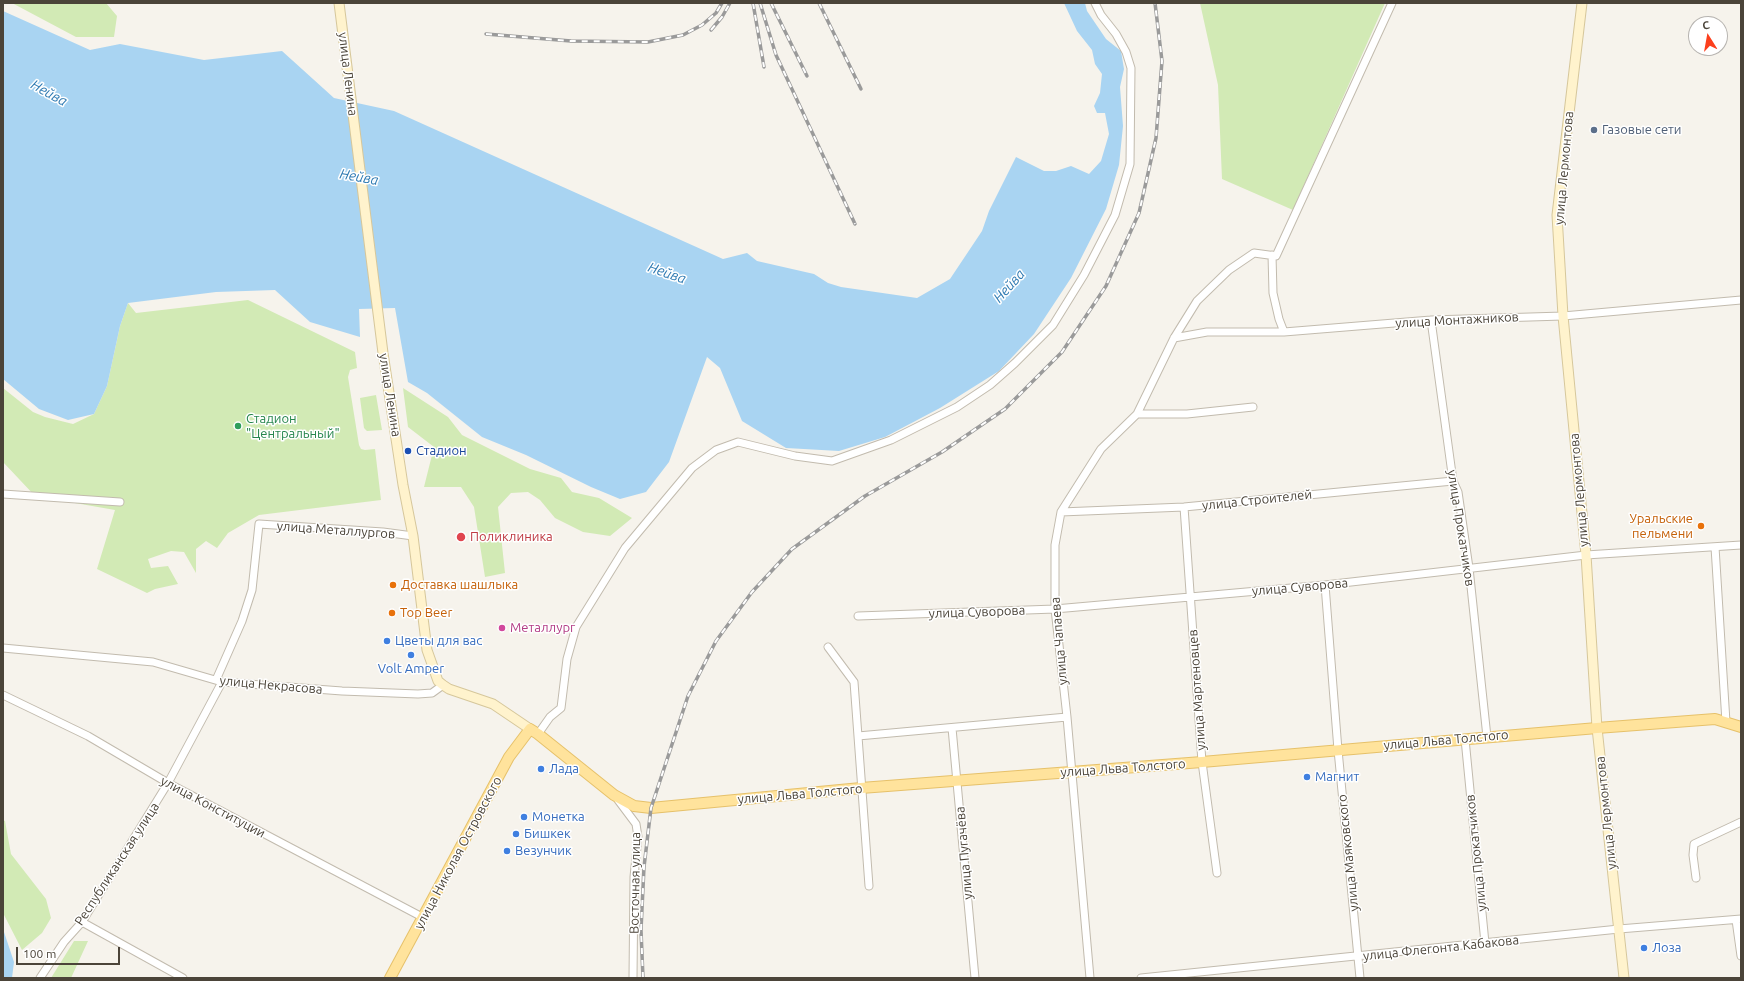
<!DOCTYPE html>
<html>
<head>
<meta charset="utf-8">
<style>
  body { margin:0 }
  #map { position:relative; width:1744px; height:981px; overflow:hidden; background:#f6f3ec; font-family:Ubuntu,sans-serif }
  canvas { display:block }
  .frame { position:absolute; inset:0; border:4px solid #4b4439; pointer-events:none }
  .north { position:absolute; left:1688px; top:16px; width:40px; height:40px; box-sizing:border-box; background:#fff; border:1px solid #b7b4b0; border-radius:50%; rotate:349deg; font-size:11px; font-weight:700; line-height:16px; text-align:center; color:#4b4439 }
  .north::after { content:''; display:block; margin:auto; width:14px; height:18px; background:#fc3f1d; clip-path:polygon(50% 0,100% 100%,50% 72%,0 100%) }
  .scale { position:absolute; left:16px; top:947px; width:104px; height:18px; box-sizing:border-box; border:2px solid #4b4439; border-top:0; padding-left:5px; font-size:12px; line-height:14px; white-space:nowrap; color:#4b4439; -webkit-text-stroke:3px #fff; paint-order:stroke }
</style>
</head>
<body>
<div id="map">
<canvas width="1744" height="981"></canvas>
<div class="frame"></div>
<div class="north">С</div>
<div class="scale">100 m</div>
</div>
<script>
const c = document.querySelector('canvas').getContext('2d');
c.lineJoin = 'round';
function paint(path, color) { c.fillStyle = color; c.fill(path, 'evenodd'); }
const shape = rows => new Path2D(rows.map(r => 'M' + r).join(''));
function stroke(path, color, width, dash) { c.strokeStyle = color; c.lineWidth = width; c.lineCap = dash ? 'butt' : 'round'; c.setLineDash(dash || []); c.stroke(path); }
function label(font, color, halo, rows, align = 'center') {
  c.font = font + ' Ubuntu,sans-serif'; c.lineWidth = 3; c.setLineDash([]); c.textBaseline = 'middle'; c.strokeStyle = halo; c.fillStyle = color; for (const [text, x, y, turn = 0] of rows) {
    c.save(); c.translate(x, y); c.rotate((+turn || 0) * Math.PI / 180); c.textAlign = isNaN(turn) ? turn : align; if (halo) c.strokeText(text, 0, 0); c.fillText(text, 0, 0); c.restore();
  }
}
paint(shape([
  [12,3,106,3,117,16,114,37,76,37],
  [1200,3,1385,3,1293,210,1222,179,1218,85],
  [248,300,355,352,357,368,350,370,348,377,359,445,361,449,365,450,375,449,381,500,259,515,228,533,217,548,206,541,196,549,196,573,184,552,171,551,148,559,151,568,168,566,178,584,155,589,147,593,97,569,115,510,35,496,3,462,3,388,33,412,45,417,73,424,94,414,107,386,120,326,128,303,136,313],
  [403,388,448,417,462,435,530,469,561,478,572,492,599,498,632,518,610,536,583,532,555,518,540,500,528,492,511,493,498,507,505,573,485,577,474,507,461,487,424,487,434,447,408,427],
  [376,395,382,430,367,431,364,428,360,398],
  [3,820,5,821,11,854,46,899,51,918,42,933,22,950,3,913],
  [74,941,88,941,71,978,51,978]
]), '#d2eab5');
paint(shape([
  [1064,3,1085,3,1087,11,1106,39,1121,51,1124,69,1120,87,1123,126,1119,165,1106,209,1071,278,1034,334,999,371,940,408,885,437,839,451,786,448,742,421,720,368,707,357,669,462,646,492,620,499,591,487,526,455,482,437,427,393,408,382,395,308,359,309,360,337,310,322,275,290,216,292,128,303,120,326,107,386,94,414,68,420,39,409,3,379,3,11,90,50,120,44,204,60,282,51,334,98,394,111,723,259,747,253,757,261,814,274,828,283,841,287,917,298,950,279,982,231,989,211,1016,157,1044,171,1056,171,1071,166,1089,174,1101,161,1109,134,1105,113,1097,113,1094,106,1100,93,1102,74,1095,64,1092,50,1077,31],
  [3,929,14,962,12,978,3,978]
]), '#a9d4f2');
const street = shape([
  [1272,255,1273,293,1279,319,1284,332],
  [1431,320,1453,481,1458,492,1469,568,1487,737],
  [1174,338,1207,332,1284,332,1431,320,1563,316,1741,300],
  [1137,414,1187,414,1253,407],
  [3,494,120,502],
  [1184,507,1202,762,1217,873],
  [1061,512,1184,507,1453,481],
  [1715,547,1726,722],
  [1325,585,1338,750,1360,978],
  [858,616,1055,609,1325,585,1586,555,1741,545],
  [828,647,854,682,869,886],
  [3,648,153,662,222,682,342,691,418,694,432,693,443,685],
  [216,680,242,621,252,590,259,524,383,532,413,536],
  [3,695,88,736,168,783,424,918],
  [952,728,975,978],
  [538,734,550,717,561,708,567,659,576,627,625,548,692,468,716,450,738,442,795,456,832,461,891,440,957,407,990,385,1015,363,1053,325,1084,275,1115,215,1130,164,1131,68,1126,52,1116,34,1101,15,1095,3],
  [858,736,1067,717],
  [1465,739,1485,943],
  [618,800,636,824,638,837,634,877,633,978],
  [1696,878,1693,855,1694,844,1741,822],
  [1736,920,1741,956],
  [82,922,183,978],
  [40,978,64,942,82,922,168,783,222,682],
  [1090,978,1067,717,1055,609,1055,545,1061,512,1101,449,1137,414,1174,338,1197,301,1229,270,1254,253,1276,256,1392,3],
  [1141,978,1619,929,1741,919]
]);
const secondary = shape([
  [339,3,383,353,403,485,413,536,427,650,438,681,443,685,449,689,493,704,530,729],
  [1582,3,1557,215,1563,316,1586,555,1597,728,1624,978]
]);
const primary = shape([
  [390,978,509,757,530,729,538,734,614,795,634,806,651,808,861,788,1202,762,1597,728,1715,719,1741,727]
]);
stroke(street, '#c2bbae', 9);
stroke(secondary, '#d6c79b', 11);
stroke(primary, '#e6c16a', 12);
stroke(street, '#fff', 7);
stroke(secondary, '#fff3cd', 9);
stroke(primary, '#ffe39c', 10);
const rail = shape([
  [753,3,764,67],
  [760,3,776,55,855,224],
  [771,3,807,76],
  [819,3,861,89],
  [711,30,722,17,730,3],
  [486,34,571,41,648,42,683,35,702,25,716,13,722,3],
  [643,978,641,930,644,867,651,808,688,696,716,641,752,592,792,549,865,496,942,452,1005,409,1062,352,1106,286,1139,213,1156,138,1162,61,1155,3]
]);
stroke(rail, '#9a9a9a', 3.5);
stroke(rail, '#fff', 2, [6]);
for (const [x, y, r, color] of [
  [1594,130,4,"#5c6f8a"],
  [238,426,4,"#2e9e5b"],
  [408,451,4,"#1a4fb4"],
  [1701,526,4,"#e8710a"],
  [461,537,5,"#e0444e"],
  [393,585,4,"#e8710a"],
  [392,613,4,"#e8710a"],
  [502,628,4,"#d1479c"],
  [387,641,4,"#3f7fe0"],
  [411,655,4,"#3f7fe0"],
  [541,769,4,"#3f7fe0"],
  [1307,777,4,"#3f7fe0"],
  [524,817,4,"#3f7fe0"],
  [516,834,4,"#3f7fe0"],
  [507,851,4,"#3f7fe0"],
  [1644,948,4,"#3f7fe0"]
]) { const dot = new Path2D(); dot.arc(x, y, r, 0, 2 * Math.PI); c.fillStyle = color; c.fill(dot); stroke(dot, '#fff', 1.5); }
label('13px', '#4b4439', '#fff', [
  ["улица Ленина",348,74,83],
  ["улица Лермонтова",1564,168,-85],
  ["улица Монтажников",1457,320,-3],
  ["улица Ленина",390,395,81],
  ["улица Лермонтова",1579,490,-95],
  ["улица Строителей",1257,500,-6],
  ["улица Прокатчиков",1461,528,81],
  ["улица Металлургов",336,530,4],
  ["улица Суворова",1300,587,-5],
  ["улица Суворова",977,612,-2],
  ["улица Чапаева",1059,641,-95],
  ["улица Некрасова",271,685,5],
  ["улица Мартеновцев",1197,690,-94],
  ["улица Льва Толстого",1446,740,-5],
  ["улица Льва Толстого",1123,768,-4],
  ["улица Льва Толстого",800,794,-5],
  ["улица Конституции",213,807,28],
  ["улица Лермонтова",1606,813,-96],
  ["улица Николая Островского",458,853,-62],
  ["улица Пугачёва",964,853,-95],
  ["улица Маяковского",1348,853,-96],
  ["улица Прокатчиков",1476,853,-96],
  ["Республиканская улица",117,864,-57],
  ["Восточная улица",635,883,-89],
  ["улица Флегонта Кабакова",1441,948,-6]
]);
label('13px', '#4e5e75', '#fff', [
  ["Газовые сети",1602,130]
], 'left');
label('13px', '#27864d', '#fff', [
  ["Стадион",246,419],
  ["\"Центральный\"",246,434]
], 'left');
label('13px', '#164399', '#fff', [
  ["Стадион",416,451]
], 'left');
label('13px', '#c56008', '#fff', [
  ["Уральские",1693,519,"right"],
  ["пельмени",1693,534,"right"],
  ["Доставка шашлыка",401,585],
  ["Top Beer",400,613]
], 'left');
label('13px', '#be3a42', '#fff', [
  ["Поликлиника",470,537]
], 'left');
label('13px', '#b23c85', '#fff', [
  ["Металлург",510,628]
], 'left');
label('13px', '#366cbe', '#fff', [
  ["Цветы для вас",395,641],
  ["Volt Amper",411,669,"center"],
  ["Лада",549,769],
  ["Магнит",1315,777],
  ["Монетка",532,817],
  ["Бишкек",524,834],
  ["Везунчик",515,851],
  ["Лоза",1652,948]
], 'left');
label('italic 14px', '#2e7ab2', '#fff', [
  ["Нейва",49,93,29],
  ["Нейва",359,177,10],
  ["Нейва",667,273,19],
  ["Нейва",1009,286,-48]
]);
</script>
</body>
</html>
